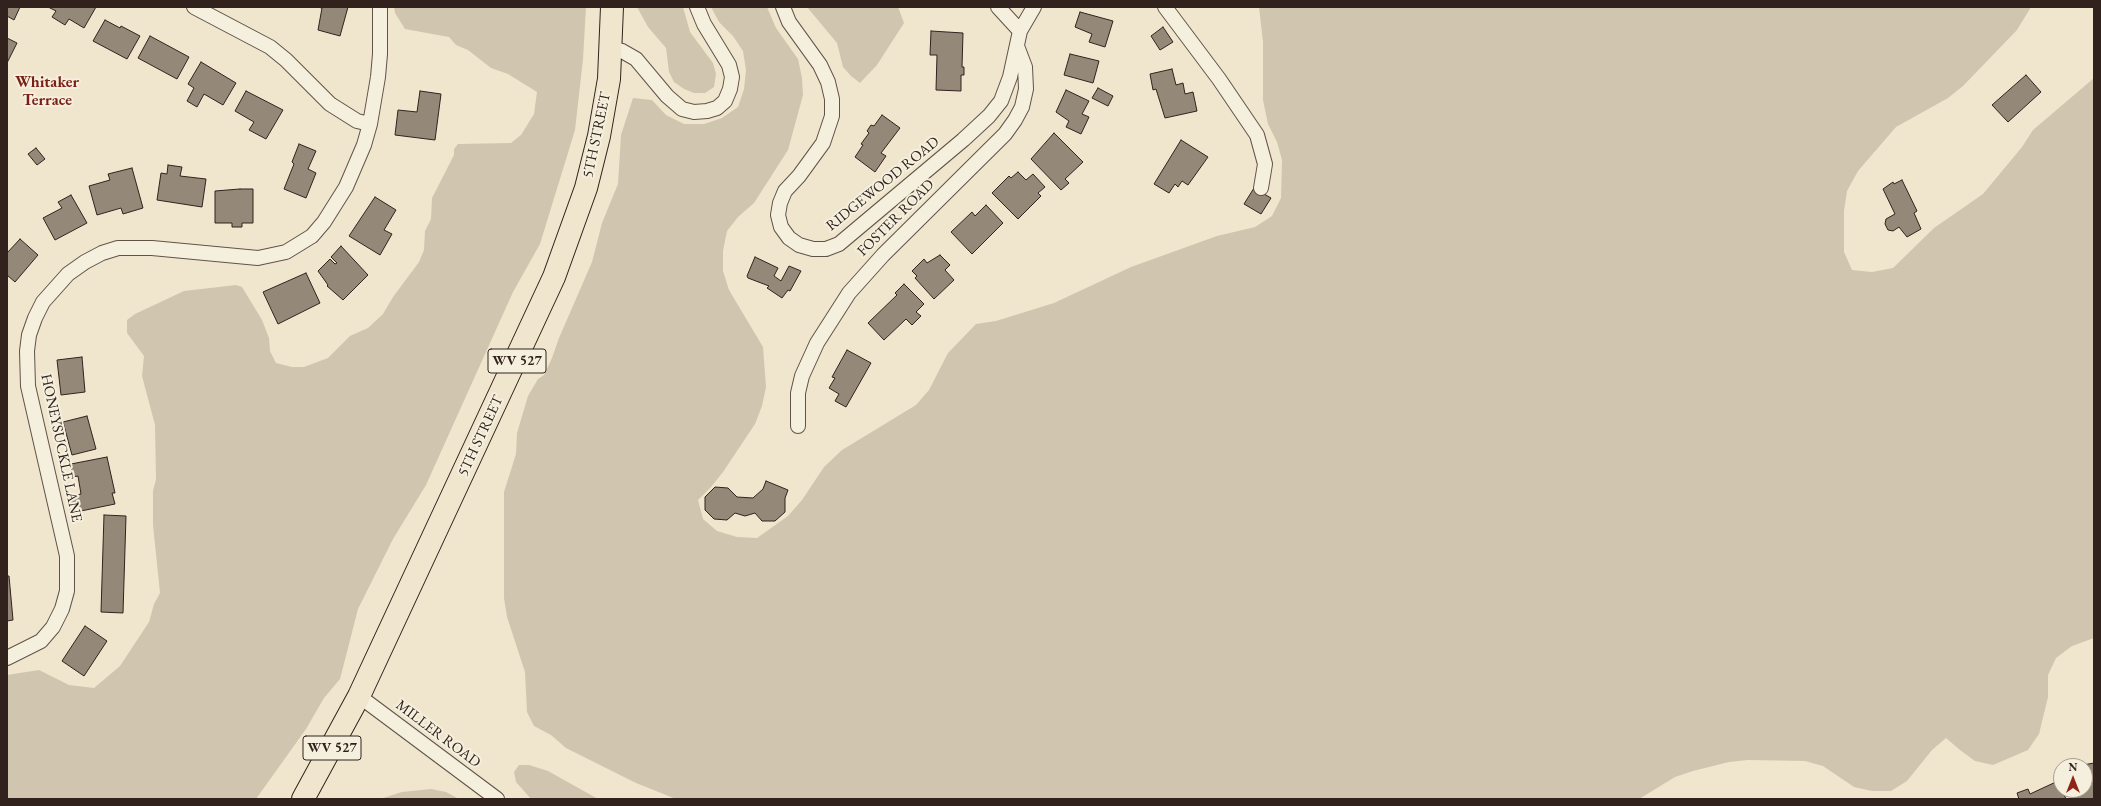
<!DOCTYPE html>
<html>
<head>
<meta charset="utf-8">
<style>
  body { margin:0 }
  #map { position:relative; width:2101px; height:806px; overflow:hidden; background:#f0e6cd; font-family:"EB Garamond",serif }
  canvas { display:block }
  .frame { position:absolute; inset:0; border:8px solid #31221d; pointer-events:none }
  .north { position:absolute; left:2053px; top:758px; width:40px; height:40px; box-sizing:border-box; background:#f5efde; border:1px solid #a79d91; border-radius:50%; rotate:0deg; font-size:11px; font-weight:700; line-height:16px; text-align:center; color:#31221d }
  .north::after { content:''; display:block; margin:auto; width:14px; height:18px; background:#8f2418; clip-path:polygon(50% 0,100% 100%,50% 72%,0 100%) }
</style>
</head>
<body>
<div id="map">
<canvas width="2101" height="806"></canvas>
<div class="frame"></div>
<div class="north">N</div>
</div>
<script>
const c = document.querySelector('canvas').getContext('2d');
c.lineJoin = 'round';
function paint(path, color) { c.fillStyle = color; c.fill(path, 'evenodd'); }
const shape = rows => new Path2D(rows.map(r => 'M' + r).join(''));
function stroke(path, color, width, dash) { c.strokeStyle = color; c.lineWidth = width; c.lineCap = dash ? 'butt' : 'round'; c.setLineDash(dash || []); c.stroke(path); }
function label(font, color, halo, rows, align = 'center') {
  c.font = font + ' "EB Garamond",serif'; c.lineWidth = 4; c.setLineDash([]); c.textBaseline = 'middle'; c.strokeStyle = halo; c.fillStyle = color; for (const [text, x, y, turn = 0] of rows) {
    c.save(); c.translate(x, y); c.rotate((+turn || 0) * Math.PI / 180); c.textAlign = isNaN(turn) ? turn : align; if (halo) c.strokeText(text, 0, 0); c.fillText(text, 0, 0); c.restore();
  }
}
paint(shape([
  [394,7,586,7,583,59,575,130,540,244,513,292,426,485,393,539,358,609,340,679,324,698,306,729,256,799,7,799,7,675,39,670,69,685,94,688,120,666,149,622,154,604,160,593,153,525,153,491,156,479,155,425,142,376,144,356,127,333,127,320,135,314,184,291,236,285,242,287,262,320,269,338,270,351,276,363,292,367,304,367,328,358,350,336,368,328,383,314,393,297,419,262,424,250,425,231,431,219,432,198,454,155,454,149,458,144,511,143,521,135,534,114,537,92,508,74,491,68,468,50,456,45,449,37,405,29,395,13],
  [637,7,683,7,690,32,713,63,716,74,714,87,705,93,694,93,684,89,674,82,669,72,666,48,648,27],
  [711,7,767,7,776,28,798,59,802,78,803,95,788,150,754,203,738,217,727,231,723,251,723,271,729,290,763,347,766,387,762,406,755,424,723,472,711,487,698,500,703,519,717,531,737,537,757,538,788,516,802,500,824,467,842,450,916,405,929,390,948,353,976,324,996,321,1054,303,1131,267,1217,236,1255,227,1272,216,1281,198,1282,160,1277,142,1268,124,1263,100,1263,42,1259,7,2031,7,2017,30,1963,86,1948,98,1896,127,1858,171,1847,191,1844,211,1844,252,1852,270,1872,272,1893,268,1934,228,1983,194,2022,147,2033,130,2094,78,2094,638,2072,646,2056,658,2048,675,2048,697,2039,734,2028,750,1993,765,1975,761,1960,750,1946,738,1932,750,1907,781,1891,791,1872,791,1854,787,1823,766,1805,761,1748,760,1729,762,1693,771,1675,777,1639,799,676,799,636,783,566,748,551,735,534,726,527,712,525,672,507,617,504,598,504,492,516,454,517,433,528,396,538,379,544,375,552,358,559,338,592,262,602,223,618,184,621,135,633,98,652,100,666,115,684,124,704,124,722,118,738,107,744,89,746,70,743,51,733,36,719,22],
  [807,7,898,7,904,23,877,65,860,83,851,76,843,67,837,43],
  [519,765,529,765,548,771,598,799,531,799,516,782,514,772],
  [431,789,446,792,459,799,380,799,402,792]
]), '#d0c5af');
const building = shape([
  [7,7,20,7,14,20,7,16,7,7],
  [48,7,96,7,84,28,69,19,65,25,52,17,56,11,48,7],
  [317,7,348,7,340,36,318,30,322,8,317,7],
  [1080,12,1113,21,1105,47,1089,42,1092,34,1075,27,1080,12],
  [105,20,120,28,121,26,140,36,127,59,93,41,105,20],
  [1163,27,1173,42,1160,50,1151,36,1163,27],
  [931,31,963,33,962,67,964,67,964,75,961,75,961,91,936,90,937,55,930,55,931,31],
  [150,36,189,57,177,79,138,58,150,36],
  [7,38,17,43,7,63,7,38],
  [1070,54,1099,61,1093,83,1064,75,1070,54],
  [201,62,236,83,223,105,204,94,197,107,187,101,194,88,188,84,201,62],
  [1172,69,1176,85,1183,83,1185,94,1193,92,1197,111,1165,118,1156,89,1153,90,1150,74,1172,69],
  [2026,75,2041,92,2008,122,1992,105,2026,75],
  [1098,88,1113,96,1108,106,1092,98,1098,88],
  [1066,90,1089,101,1082,114,1089,117,1081,134,1066,127,1069,121,1056,112,1066,90],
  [246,91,283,110,266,139,249,130,254,122,235,111,246,91],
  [420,91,441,94,435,140,395,135,398,110,417,112,420,91],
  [882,115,900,128,881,153,886,156,875,172,855,157,863,145,861,144,869,133,867,131,871,125,874,126,882,115],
  [1054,133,1083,162,1065,179,1069,183,1061,190,1031,159,1054,133],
  [1181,140,1208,157,1188,185,1182,181,1178,187,1175,184,1169,193,1154,184,1181,140],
  [299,144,316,151,308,169,316,173,306,198,284,189,294,164,292,162,299,144],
  [36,148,45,159,37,165,28,154,36,148],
  [168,165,182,167,180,176,206,179,202,207,157,200,161,173,167,174,168,165],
  [132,168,143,208,123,214,121,208,97,215,89,186,110,180,108,174,132,168],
  [1018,172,1026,180,1033,174,1045,187,1038,193,1041,196,1018,219,992,193,1009,176,1011,178,1018,172],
  [1902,180,1917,211,1914,213,1921,229,1907,237,1899,227,1893,231,1888,230,1885,224,1886,219,1895,214,1883,189,1893,182,1894,184,1902,180],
  [1254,188,1271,198,1261,214,1244,204,1254,188],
  [240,189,253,189,253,223,242,223,242,227,232,227,232,223,215,223,215,191,240,189],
  [71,195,87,223,55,240,43,218,62,208,58,202,71,195],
  [375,197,396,210,384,230,392,234,380,255,349,236,375,197],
  [986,205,1003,223,972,254,951,232,972,212,975,216,986,205],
  [20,239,38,255,15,282,7,275,7,253,20,239],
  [341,246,368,275,343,300,327,286,328,285,318,271,330,259,335,264,337,263,331,257,341,246],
  [940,255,950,265,945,270,954,280,934,299,915,278,917,276,912,271,924,259,927,263,940,255],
  [755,257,778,268,774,276,781,281,789,266,801,271,790,291,788,290,782,298,767,288,769,286,748,278,747,276,755,257],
  [306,273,320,303,278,324,263,292,306,273],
  [904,284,924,304,916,312,921,316,912,325,906,319,884,340,868,323,897,295,895,293,904,284],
  [847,350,871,363,846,407,835,401,839,394,829,388,835,378,832,377,847,350],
  [82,357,85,392,61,395,57,360,82,357],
  [87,416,96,449,72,455,63,422,87,416],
  [107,457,115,493,112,493,115,504,71,513,68,497,81,494,78,476,73,477,71,464,107,457],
  [766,481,788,490,785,498,785,512,775,521,762,521,755,513,745,516,735,513,727,520,714,519,705,510,705,497,715,487,728,488,737,497,753,498,763,489,766,481],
  [104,515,126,516,123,613,101,612,104,515],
  [7,576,9,576,13,620,7,621,7,576],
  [85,626,107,641,84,676,62,661,85,626],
  [2094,763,2094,799,2075,799,2074,790,2085,790,2085,766,2083,765,2094,763],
  [2058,781,2066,799,2019,799,2017,793,2028,789,2030,794,2058,781]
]);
paint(building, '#948879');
stroke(building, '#31221d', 1);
const minor = shape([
  [194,7,270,47,286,60,330,104,357,121,370,124],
  [783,7,789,22,820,65,828,82,832,99,832,116,823,143,799,176,785,191,780,203,778,215,781,227,789,238,799,245,813,249,826,249,839,244,963,140,989,116,1001,101,1010,77,1020,31,1034,7],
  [998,7,1020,31],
  [1165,7,1219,79,1257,135,1265,164,1261,188],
  [611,48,622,51,636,59,667,96,682,109,694,112,707,111,717,108,725,101,730,89,732,77,729,65,704,24,697,7],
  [798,426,798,393,802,376,817,343,849,293,883,255,1005,134,1015,120,1022,107,1026,89,1025,67,1017,46],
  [7,658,41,641,53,627,62,609,67,591,67,556,28,386,27,351,29,335,35,318,43,302,68,274,85,262,102,253,118,248,152,248,258,258,286,252,312,236,324,222,346,187,364,145,370,124,378,77,380,54,380,7],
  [359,696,497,799]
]);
const primary = shape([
  [303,799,359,696,554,277,586,188,599,136,609,79,612,7]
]);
stroke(minor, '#615349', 16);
stroke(primary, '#31221d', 24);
stroke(minor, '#f5efde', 14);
stroke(primary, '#f0e6cd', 22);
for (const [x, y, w] of [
  [517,361,58],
  [332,748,58]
]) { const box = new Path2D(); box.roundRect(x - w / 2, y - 12, w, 24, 3); c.fillStyle = '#f5efde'; c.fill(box); stroke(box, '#31221d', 1); }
label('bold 14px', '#31221d', null, [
  ["WV 527",517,361],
  ["WV 527",332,748]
]);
label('15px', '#31221d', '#f5efde', [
  ["5TH STREET",597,135,-78],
  ["RIDGEWOOD ROAD",883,184,-39],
  ["FOSTER ROAD",896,218,-45],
  ["5TH STREET",481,436,-65],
  ["HONEYSUCKLE LANE",61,448,78],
  ["MILLER ROAD",438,734,37]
]);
label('bold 16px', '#7a1f14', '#f5efde', [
  ["Whitaker",47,83],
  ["Terrace",47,101]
]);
</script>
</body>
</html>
